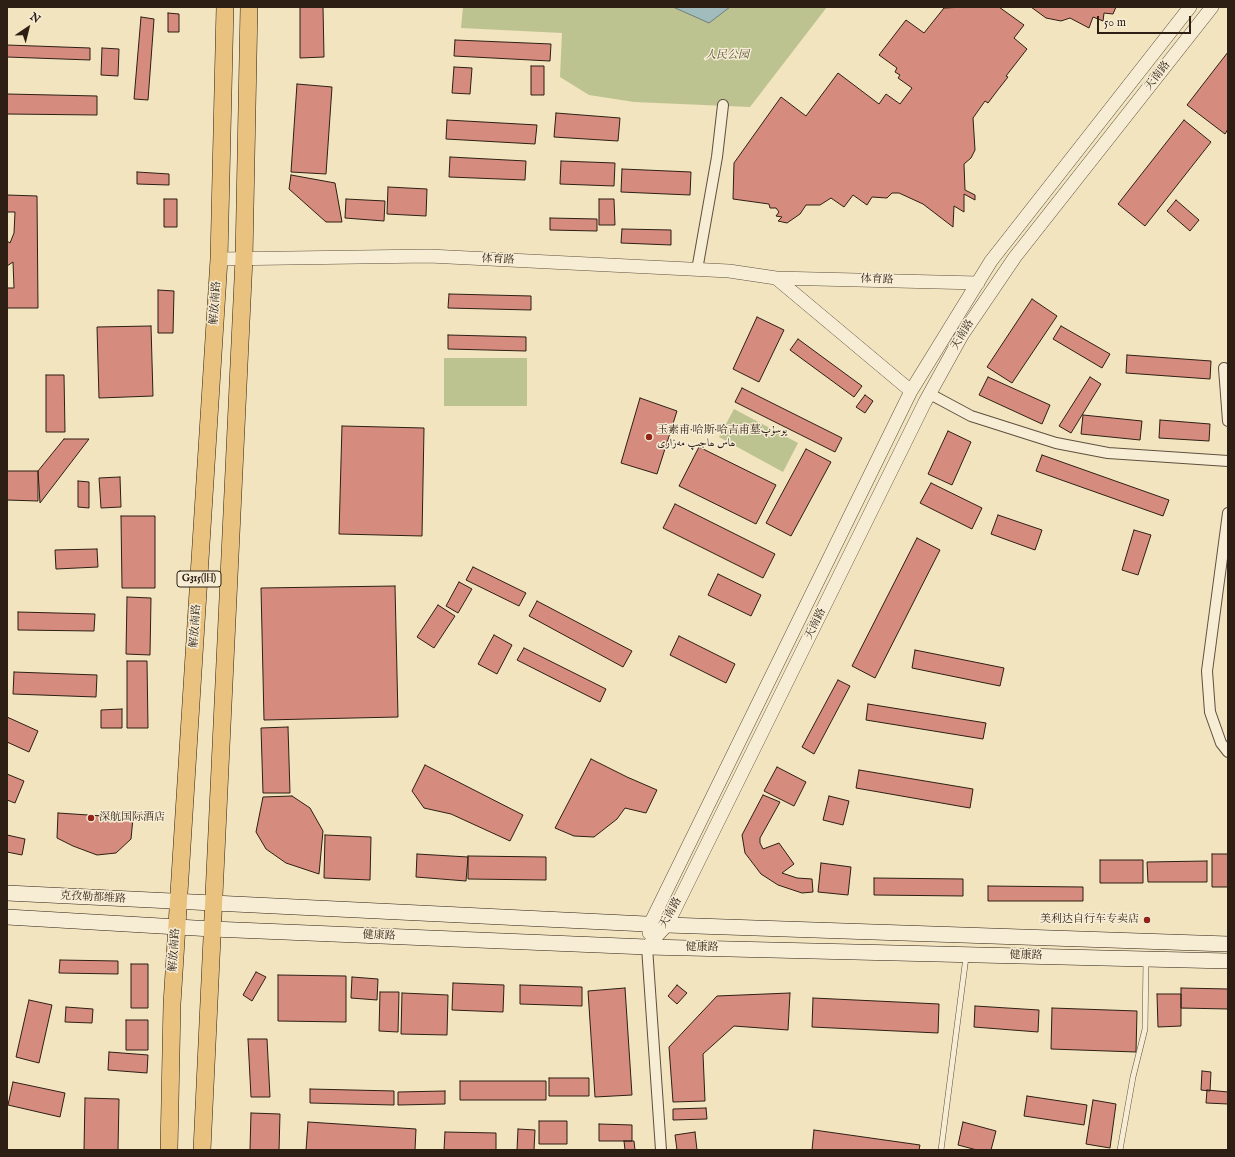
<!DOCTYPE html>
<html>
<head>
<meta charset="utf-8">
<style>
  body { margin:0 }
  #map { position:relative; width:1235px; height:1157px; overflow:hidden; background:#f2e4bf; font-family:"IM FELL English",serif }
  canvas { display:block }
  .frame { position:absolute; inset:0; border:8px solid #2d1f13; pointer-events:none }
  .north { position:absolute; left:8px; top:8px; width:40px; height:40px; -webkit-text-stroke:3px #f7edd5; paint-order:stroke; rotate:35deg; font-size:11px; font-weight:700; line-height:16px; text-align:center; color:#2d1f13 }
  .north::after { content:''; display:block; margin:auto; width:14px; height:18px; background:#2d1f13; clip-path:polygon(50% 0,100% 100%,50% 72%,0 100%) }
  .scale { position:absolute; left:1097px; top:16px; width:94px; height:18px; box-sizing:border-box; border:2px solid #2d1f13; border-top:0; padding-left:5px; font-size:12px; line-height:14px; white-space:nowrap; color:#2d1f13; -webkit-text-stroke:3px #f7edd5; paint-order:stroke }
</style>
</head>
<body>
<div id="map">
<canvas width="1235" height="1157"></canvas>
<div class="frame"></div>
<div class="north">N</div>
<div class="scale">50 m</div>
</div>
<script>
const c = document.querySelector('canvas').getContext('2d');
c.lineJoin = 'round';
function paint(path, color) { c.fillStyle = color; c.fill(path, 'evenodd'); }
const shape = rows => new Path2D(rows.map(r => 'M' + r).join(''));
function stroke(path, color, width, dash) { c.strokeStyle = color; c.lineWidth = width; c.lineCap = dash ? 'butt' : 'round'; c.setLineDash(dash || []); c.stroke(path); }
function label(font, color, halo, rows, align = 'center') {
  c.font = font + ' "IM FELL English",Amiri,"Noto Serif SC",serif'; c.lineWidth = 3; c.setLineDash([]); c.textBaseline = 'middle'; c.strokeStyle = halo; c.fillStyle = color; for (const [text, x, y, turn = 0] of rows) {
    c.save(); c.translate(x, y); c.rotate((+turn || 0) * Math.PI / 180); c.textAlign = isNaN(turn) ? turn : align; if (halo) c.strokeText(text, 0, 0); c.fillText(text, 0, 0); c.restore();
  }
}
paint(shape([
  [463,7,827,7,750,107,634,102,589,95,560,77,562,33,461,28],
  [444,358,527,358,527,406,444,406],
  [734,409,798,443,783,472,719,437]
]), '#bdc390');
const water = shape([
  [673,7,730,7,709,23,673,7]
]);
paint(water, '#a0bcbd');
stroke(water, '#727d79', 1);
const building = shape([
  [300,7,323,7,324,57,300,58,300,7],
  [965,7,999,7,1024,25,1014,38,1027,49,1006,76,1008,77,997,91,988,103,985,101,973,118,975,150,971,158,964,164,965,190,975,195,975,200,964,194,964,212,954,206,953,227,923,204,899,193,892,193,887,198,872,197,867,205,853,195,844,207,831,198,820,205,806,205,800,214,787,223,778,221,782,217,776,216,779,212,776,208,770,208,769,204,733,199,734,163,781,97,806,116,838,73,879,104,886,94,900,104,912,88,898,78,900,75,895,72,897,68,879,55,906,20,924,33,944,8,965,7],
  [1031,7,1116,7,1113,14,1104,13,1103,21,1093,17,1089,28,1070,18,1061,21,1046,18,1031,7],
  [168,13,179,14,179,32,168,32,168,13],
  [141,17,154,19,148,100,134,99,141,17],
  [455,40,551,44,550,61,454,56,455,40],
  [7,45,90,48,90,60,7,57,7,45],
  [102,48,119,49,118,76,101,75,102,48],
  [1228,52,1228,129,1225,134,1187,105,1228,52],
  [531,66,544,66,544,95,531,95,531,66],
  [454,67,472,68,470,94,452,93,454,67],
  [297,84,332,87,326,174,291,172,297,84],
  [7,94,97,96,97,115,7,114,7,94],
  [556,113,620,118,618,141,554,137,556,113],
  [447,120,537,125,535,144,446,139,447,120],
  [1184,120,1211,142,1145,226,1118,204,1184,120],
  [450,157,526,161,525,180,449,177,450,157],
  [561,161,615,163,614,186,560,184,561,161],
  [622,169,691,172,690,195,621,192,622,169],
  [137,172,169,174,169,185,137,184,137,172],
  [291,175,335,183,342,222,326,222,289,189,291,175],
  [388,187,427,189,426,216,387,214,388,187],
  [7,195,37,196,38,308,7,308,7,288,14,288,13,262,7,266,7,241,10,243,14,233,15,212,7,212,7,195],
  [164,199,177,199,177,227,164,227,164,199],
  [346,199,385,201,384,221,345,218,346,199],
  [599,199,614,199,615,225,599,225,599,199],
  [1176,200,1199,220,1190,231,1167,211,1176,200],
  [550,218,597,219,597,231,550,230,550,218],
  [622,229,671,230,671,245,621,243,622,229],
  [158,290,174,291,173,333,158,333,158,290],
  [449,294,531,296,531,310,448,308,449,294],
  [1032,299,1057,316,1012,383,987,367,1032,299],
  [757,317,784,330,759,382,733,369,757,317],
  [151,326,153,396,99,398,97,327,151,326],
  [1061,326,1110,354,1102,368,1053,339,1061,326],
  [448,335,526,337,526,351,448,349,448,335],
  [798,339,862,386,854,397,790,350,798,339],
  [1127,355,1211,361,1210,379,1126,373,1127,355],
  [46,375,64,375,65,432,46,432,46,375],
  [988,377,1050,405,1042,424,979,395,988,377],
  [1090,377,1101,384,1071,433,1059,426,1090,377],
  [742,388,842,438,835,452,735,402,742,388],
  [865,395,873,401,865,413,856,407,865,395],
  [640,398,677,411,657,474,621,463,640,398],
  [1083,415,1142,421,1140,440,1081,434,1083,415],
  [1160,420,1210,424,1209,441,1159,438,1160,420],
  [342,426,424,428,422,536,339,534,342,426],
  [948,431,971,442,952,485,928,474,948,431],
  [64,439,89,439,40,503,38,471,64,439],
  [699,447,776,485,756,524,679,486,699,447],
  [806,449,831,462,791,536,766,523,806,449],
  [1042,455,1169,500,1163,516,1036,471,1042,455],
  [7,471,38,471,38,501,7,500,7,471],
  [120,477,121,507,101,508,99,478,120,477],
  [78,481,89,482,89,508,78,507,78,481],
  [931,483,982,508,972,529,920,503,931,483],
  [675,504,775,554,763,578,663,528,675,504],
  [998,515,1042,530,1035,550,991,534,998,515],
  [121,516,155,516,155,588,122,588,121,516],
  [1134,530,1151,535,1138,575,1122,570,1134,530],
  [917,538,940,550,875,678,852,666,917,538],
  [97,549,98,567,56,569,55,550,97,549],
  [473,567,526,593,519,606,466,580,473,567],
  [718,574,761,595,751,616,708,595,718,574],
  [459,582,472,589,458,613,446,606,459,582],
  [395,586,398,717,264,720,261,588,395,586],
  [127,597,151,598,150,655,126,654,127,597],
  [537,601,632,651,623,667,529,616,537,601],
  [438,605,455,616,434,648,417,637,438,605],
  [18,612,95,614,94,631,18,630,18,612],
  [494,635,512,645,497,674,478,664,494,635],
  [679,636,735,664,726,683,670,655,679,636],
  [524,648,606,689,600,702,517,660,524,648],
  [915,650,1004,668,1000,686,912,668,915,650],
  [127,661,147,661,148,728,127,728,127,661],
  [14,672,97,675,96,697,13,694,14,672],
  [838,680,850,686,814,754,802,747,838,680],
  [868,704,986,723,983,739,866,720,868,704],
  [122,709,122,728,101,728,101,710,122,709],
  [7,717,38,731,29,752,7,742,7,717],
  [288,727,290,793,263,793,261,728,288,727],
  [591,759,627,777,657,790,646,813,625,808,617,819,594,837,574,836,555,828,591,759],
  [425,765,523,815,510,841,451,814,424,808,412,791,425,765],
  [777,767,806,782,794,806,764,791,777,767],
  [859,770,973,789,970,808,856,788,859,770],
  [7,774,24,781,15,803,7,800,7,774],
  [763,795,780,802,760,838,760,843,763,849,779,843,794,864,782,873,797,878,812,879,813,892,802,893,778,885,761,874,745,853,742,835,763,795],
  [292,796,310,808,323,831,319,874,286,863,266,849,256,832,263,797,292,796],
  [829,796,849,801,843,825,823,820,829,796],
  [58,813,133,818,131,839,116,853,97,855,73,846,57,838,58,813],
  [7,835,25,839,22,855,7,852,7,835],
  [325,835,371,837,370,880,324,878,325,835],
  [417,854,468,857,466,881,416,877,417,854],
  [1212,854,1228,854,1228,887,1212,887,1212,854],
  [468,856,546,857,546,880,468,879,468,856],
  [1100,860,1143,860,1143,883,1100,883,1100,860],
  [1207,861,1207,882,1148,882,1147,862,1207,861],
  [821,863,851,867,848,895,818,892,821,863],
  [874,878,963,879,963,896,874,895,874,878],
  [988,886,1083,887,1083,901,988,901,988,886],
  [60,960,118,961,118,974,59,973,60,960],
  [131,964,148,964,148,1008,131,1008,131,964],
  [256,972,266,977,252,1001,243,995,256,972],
  [278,975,346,976,346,1022,278,1021,278,975],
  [352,977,378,979,377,1000,351,998,352,977],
  [453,983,504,985,503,1012,452,1010,453,983],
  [520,985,582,987,582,1006,520,1004,520,985],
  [677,985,687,993,677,1004,668,996,677,985],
  [625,988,632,1095,595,1097,588,991,625,988],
  [1181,988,1228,989,1228,1009,1181,1008,1181,988],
  [380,992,399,992,398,1032,379,1031,380,992],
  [402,993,448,995,447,1035,401,1034,402,993],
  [790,993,788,1030,734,1026,703,1054,705,1101,673,1102,669,1047,717,996,790,993],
  [1157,994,1181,994,1181,1026,1158,1027,1157,994],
  [813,998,939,1004,938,1033,812,1027,813,998],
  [29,1000,52,1005,39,1063,16,1057,29,1000],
  [975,1006,1039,1010,1038,1032,974,1027,975,1006],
  [66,1007,93,1009,92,1023,65,1022,66,1007],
  [1052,1008,1137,1011,1136,1052,1051,1049,1052,1008],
  [126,1020,148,1020,148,1050,126,1050,126,1020],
  [248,1039,267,1039,270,1097,251,1097,248,1039],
  [109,1052,148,1055,147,1073,108,1070,109,1052],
  [1202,1071,1211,1072,1210,1091,1201,1090,1202,1071],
  [549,1078,589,1078,589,1096,549,1096,549,1078],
  [460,1081,546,1081,546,1100,460,1100,460,1081],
  [13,1082,65,1093,60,1117,8,1105,13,1082],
  [310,1089,394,1091,394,1105,310,1103,310,1089],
  [1207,1090,1228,1092,1228,1104,1206,1103,1207,1090],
  [445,1091,445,1104,398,1105,398,1092,445,1091],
  [1027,1096,1087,1105,1084,1125,1024,1116,1027,1096],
  [85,1098,119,1099,118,1150,84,1150,85,1098],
  [1093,1100,1116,1104,1110,1148,1086,1144,1093,1100],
  [706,1108,707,1119,673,1120,673,1109,706,1108],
  [251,1113,280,1114,279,1150,250,1150,251,1113],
  [539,1121,567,1121,567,1144,539,1144,539,1121],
  [308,1122,416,1129,415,1150,306,1150,308,1122],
  [963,1122,996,1131,991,1150,977,1150,958,1145,963,1122],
  [599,1124,632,1125,632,1141,599,1141,599,1124],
  [518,1129,535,1130,534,1150,517,1150,518,1129],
  [814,1130,920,1145,919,1150,812,1150,814,1130],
  [445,1132,496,1133,496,1150,444,1150,445,1132],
  [695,1132,697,1150,677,1150,675,1135,695,1132],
  [624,1141,634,1141,635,1150,625,1150,624,1141]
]);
paint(building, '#d58c7f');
stroke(building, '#2d1f13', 1);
const service = shape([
  [941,1150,966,957],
  [1120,1150,1133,1077,1145,1029,1146,960]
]);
const minor = shape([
  [697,270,717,157,723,105],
  [1224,368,1228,421],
  [930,394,971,416,1056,443,1108,453,1228,461],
  [1228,513,1207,671,1210,712,1221,743,1228,752],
  [647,947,661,1150]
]);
const tertiary = shape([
  [219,259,429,256,729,271,776,278,911,391],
  [776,278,978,283],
  [649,933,650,924,911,391,991,261,1190,7],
  [647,947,667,925,925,402,962,335,1015,257,1212,7]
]);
const secondary = shape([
  [7,893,667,925,1228,944],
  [7,917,212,929,647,947,1228,961]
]);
const primary = shape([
  [169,1150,172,1004,219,259,225,7],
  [202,1150,244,258,249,7]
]);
stroke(service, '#5e503e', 6);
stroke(minor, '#5e503e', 12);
stroke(tertiary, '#5e503e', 14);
stroke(secondary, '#2d1f13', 16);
stroke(primary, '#2d1f13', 18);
stroke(service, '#f7edd5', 5);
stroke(minor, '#f7edd5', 10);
stroke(tertiary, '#f7edd5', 13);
stroke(secondary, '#f7edd5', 15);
stroke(primary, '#e9c280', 17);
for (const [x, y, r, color] of [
  [649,437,4,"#8f2418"],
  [91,818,4,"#8f2418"],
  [1147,920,4,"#8f2418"]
]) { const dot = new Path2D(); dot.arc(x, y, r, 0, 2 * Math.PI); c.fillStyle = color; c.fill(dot); stroke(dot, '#f7edd5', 1.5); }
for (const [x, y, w] of [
  [199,579,44]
]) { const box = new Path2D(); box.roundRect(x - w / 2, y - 8, w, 16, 3); c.fillStyle = '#f7edd5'; c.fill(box); stroke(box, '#2d1f13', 1); }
label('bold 10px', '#2d1f13', null, [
  ["G315(旧)",199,579]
]);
label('italic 11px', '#585038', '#f7edd5', [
  ["人民公园",727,56]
]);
label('11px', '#2d1f13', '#f7edd5', [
  ["天南路",1158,76,-52],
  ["体育路",498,260,3],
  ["体育路",877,280,2],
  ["解放南路",216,303,-86],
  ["天南路",963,335,-58],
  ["天南路",816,624,-64],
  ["解放南路",196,626,-86],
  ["克孜勒都维路",93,898,3],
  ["天南路",671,913,-60],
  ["健康路",379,936,2],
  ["健康路",702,948,1],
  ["解放南路",175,950,-86],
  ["健康路",1026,956,1]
]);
label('11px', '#2d1f13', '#f7edd5', [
  ["玉素甫·哈斯·哈吉甫墓يوسۇپ",657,431],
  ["ھاس ھاجىپ مەزارى",657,444],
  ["深航国际酒店",99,818],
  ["美利达自行车专卖店",1139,920,"right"]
], 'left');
</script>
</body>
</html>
